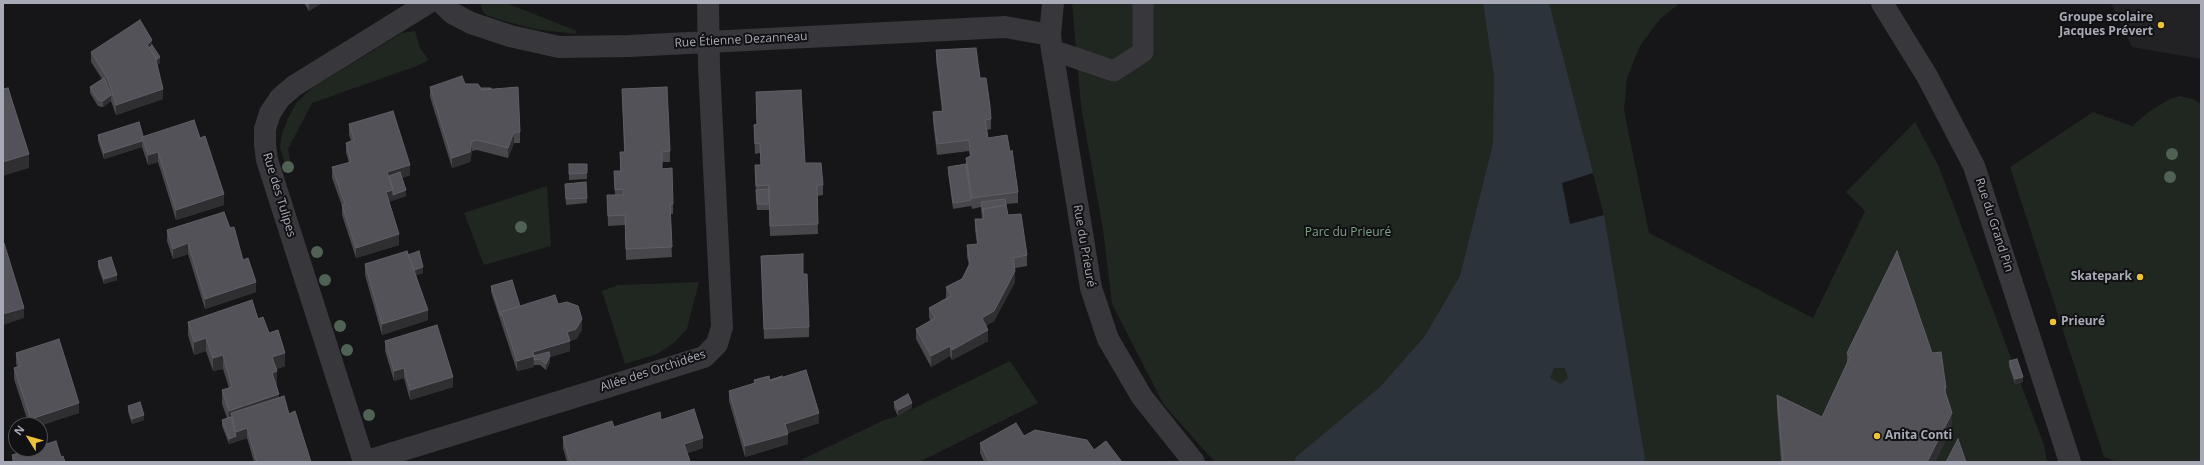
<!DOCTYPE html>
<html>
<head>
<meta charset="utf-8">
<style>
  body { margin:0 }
  #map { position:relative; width:2204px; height:465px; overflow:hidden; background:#161517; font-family:"Open Sans",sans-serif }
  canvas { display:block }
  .frame { position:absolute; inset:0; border:4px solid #a8abb7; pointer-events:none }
  .north { position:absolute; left:8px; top:417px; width:40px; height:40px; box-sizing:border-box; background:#111012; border:1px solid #4d4e54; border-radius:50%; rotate:307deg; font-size:11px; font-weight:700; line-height:16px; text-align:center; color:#a8abb7 }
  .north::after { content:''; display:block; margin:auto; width:14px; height:18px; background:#ecc239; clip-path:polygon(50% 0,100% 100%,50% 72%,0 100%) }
</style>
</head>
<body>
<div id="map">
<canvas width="2204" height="465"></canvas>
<div class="frame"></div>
<div class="north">N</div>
</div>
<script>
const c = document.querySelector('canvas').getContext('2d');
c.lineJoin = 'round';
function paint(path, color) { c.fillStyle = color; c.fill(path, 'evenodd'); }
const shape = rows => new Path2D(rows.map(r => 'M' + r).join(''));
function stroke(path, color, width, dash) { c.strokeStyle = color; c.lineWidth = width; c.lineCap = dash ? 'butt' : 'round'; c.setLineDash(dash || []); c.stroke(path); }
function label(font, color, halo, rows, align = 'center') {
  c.font = font + ' "Open Sans",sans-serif'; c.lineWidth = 4; c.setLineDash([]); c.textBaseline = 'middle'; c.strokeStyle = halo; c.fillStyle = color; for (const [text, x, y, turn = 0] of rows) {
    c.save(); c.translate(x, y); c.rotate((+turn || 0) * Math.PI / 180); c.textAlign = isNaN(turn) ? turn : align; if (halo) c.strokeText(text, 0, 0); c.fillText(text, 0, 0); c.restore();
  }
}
paint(shape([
  [2111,3,2201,3,2201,59,2132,47]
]), '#222124');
paint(shape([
  [481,3,506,3,577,31,575,34,534,29,501,20,486,15,482,10],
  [1072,3,1680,3,1660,19,1640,46,1627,78,1624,110,1649,233,1813,318,1865,211,1846,192,1915,122,1939,167,2044,445,2047,462,1215,462,1164,405,1112,304,1103,230,1081,106],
  [415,31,420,48,429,60,417,66,312,103,288,149,292,171,287,172,280,147,282,133,289,116,297,102,312,88,402,33],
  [2180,96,2193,99,2201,104,2201,462,2117,462,2104,457,2010,167,2093,112,2132,126,2150,111,2170,99],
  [547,186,551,246,484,265,464,213],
  [699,282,687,329,675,342,657,354,625,364,602,291,618,285],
  [1010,361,1038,403,919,462,797,462,884,420,898,416]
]), '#202721');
paint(shape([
  [1483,3,1549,3,1604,215,1645,459,1643,462,1294,462,1296,457,1380,387,1425,336,1460,276,1493,144,1494,75],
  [1554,368,1565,368,1568,378,1561,384,1550,378]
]), '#2c333b');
paint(shape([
  [1593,173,1604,215,1570,224,1562,183]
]), '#161517');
stroke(shape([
  [1052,50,1114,71,1143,52,1143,3]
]), '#37373c', 21);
stroke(shape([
  [442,3,452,13,471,23,510,36,559,47,629,46,1005,27,1050,35],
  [1053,3,1050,35,1052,50,1091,288,1108,339,1142,397,1194,462],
  [1882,3,1927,76,1974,166,2070,462],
  [364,462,704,357,717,344,722,327,709,67,708,3],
  [364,462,267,160,265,145,265,129,270,113,280,98,294,86,428,3]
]), '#37373c', 22);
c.fillStyle = '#506254';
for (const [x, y] of [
  [2172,154],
  [288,167],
  [2170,177],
  [521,227],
  [317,252],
  [325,280],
  [340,326],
  [347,350],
  [369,415]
]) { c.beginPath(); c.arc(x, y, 6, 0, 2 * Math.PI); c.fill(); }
paint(shape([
  [304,3,322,3,309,11],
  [152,45,160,63,157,65,163,99,116,115,111,101,103,107,98,106,90,93,90,87,102,79,91,62,91,52],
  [936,50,980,78,991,119,991,129,987,130,988,138,1010,152,1018,192,1018,203,1006,204,1008,215,1027,255,1027,266,1015,268,1015,282,994,321,986,326,988,341,952,360,950,356,931,367,916,339,916,329,931,321,929,318,929,308,946,298,946,287,962,279,969,266,967,256,967,245,977,244,975,230,975,219,982,219,981,207,972,209,971,205,971,206,953,209,948,172,948,167,966,164,966,158,970,157,969,151,937,155,933,122,933,112,942,111,936,60],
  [465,84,481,88,491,89,520,132,520,143,514,143,508,158,477,150,472,151,470,162,452,168,430,97,430,87],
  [622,89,670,151,670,162,662,162,662,169,673,204,673,214,670,214,672,257,626,260,625,225,608,226,607,195,615,195,614,171,620,171,620,152,624,152],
  [756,92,805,163,823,185,823,195,817,196,818,234,770,236,769,209,769,210,757,210,755,175,755,165,761,165,760,153,755,154,754,125,757,124],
  [349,124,410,175,402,178,406,196,388,202,399,245,356,258,342,215,342,206,332,178,332,167,349,163,346,153,346,143,351,141,349,135],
  [98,135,200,138,224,205,176,220,158,162,148,165,142,147,104,159,98,141],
  [569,164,587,164,587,179,569,180],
  [565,184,587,198,587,203,566,205],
  [230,228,256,292,205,309,188,254,173,259,167,241,167,230],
  [408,255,423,273,416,275,428,320,382,335,365,275,365,264],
  [761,256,803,274,809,327,809,337,764,339],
  [98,261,117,280,104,284,98,267],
  [491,286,520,306,558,304,582,330,576,339,570,341,570,351,550,357,550,362,546,370,540,365,534,365,534,367,517,371,491,292],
  [258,319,269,333,285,366,277,369,277,385,276,385,279,397,289,414,311,462,254,462,247,438,229,444,222,426,222,420,227,418,222,404,222,390,229,388,223,369,213,371,206,351,194,355,188,335,188,322],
  [385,341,453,387,410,400,404,378,394,381,385,351],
  [16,353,79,413,40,425,29,425,14,379,14,368,17,367,16,363],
  [1847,353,1932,353,1946,388,1946,394,1952,427,1935,462,1781,462,1777,409,1777,395,1822,417,1847,365],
  [2009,361,2023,382,2015,384,2009,366],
  [782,377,819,423,788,433,788,444,745,457,729,401,729,391,754,383,754,380,770,380],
  [894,402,912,408,898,416,894,408],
  [128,406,144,420,132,424,128,412],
  [661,420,703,448,687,453,690,462,567,462,563,448,563,437],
  [1024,436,1094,450,1122,462,984,462,980,453,980,443],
  [12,455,61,457,65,462,12,462]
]), '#47474c');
paint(shape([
  [309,3,322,3,309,11],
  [152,40,152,51,149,53,147,45],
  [160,57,160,63,155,66,155,60],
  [163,89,163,99,116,115,116,105],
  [111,95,111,101,103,107,103,101],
  [514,132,514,143,508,158,508,148],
  [142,141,142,147,104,159,104,153],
  [472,141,472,151,470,162,452,168,452,158],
  [158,152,158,162,148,165,148,155],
  [29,154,29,168,3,176,3,162],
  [410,165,410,175,389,182,387,172],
  [393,190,406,190,406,196,386,203,386,192],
  [224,194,224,205,176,220,176,210],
  [399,234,399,245,356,258,356,248],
  [188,243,188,254,173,259,173,249],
  [423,267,423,273,412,276,412,270],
  [1015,271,1015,282,994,321,982,328,982,318],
  [117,275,117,280,104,284,104,279],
  [256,282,256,292,205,309,205,299],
  [24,308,24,318,3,325,3,314],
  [428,310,428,320,382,335,382,324],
  [582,319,582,330,576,339,570,341,570,351,550,357,550,362,546,370,546,364,540,359,534,360,534,367,517,371,517,361,567,332],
  [988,330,988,341,952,360,952,350],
  [206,338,206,351,194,355,194,342],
  [950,346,950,356,931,367,931,356],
  [285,353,285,366,272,370,272,357],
  [223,355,223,369,213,371,213,358],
  [404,368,404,378,394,381,394,371],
  [277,371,277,385,272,386,272,373],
  [453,377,453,387,410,400,410,390],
  [2023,377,2023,382,2015,384,2015,379],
  [279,394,279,407,231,413,231,423,229,424,229,411],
  [79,403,79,413,40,426,40,425,31,425,31,419],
  [912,403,912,408,898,416,898,410],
  [819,413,819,423,785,434,785,424],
  [1952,413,1952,427,1935,462,1927,462],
  [144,415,144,420,132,424,132,419],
  [247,428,247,438,229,444,229,439,236,436,236,432],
  [788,434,788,444,745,457,745,446],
  [703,438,703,448,684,454,684,444]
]), '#2f2f32');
const building = shape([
  [140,20,152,40,147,45,155,56,163,89,116,105,108,79,91,52,140,20],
  [152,45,160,57,156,60,155,56,149,48,152,45],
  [976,48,980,78,986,78,990,106,991,119,985,120,988,138,1007,135,1010,152,1012,150,1018,192,972,198,966,158,971,156,969,140,937,144,933,112,943,111,936,50,976,48],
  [462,76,465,84,478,84,482,90,518,87,520,132,514,132,508,148,477,140,472,141,470,152,452,158,430,87,462,76],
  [104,78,111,95,103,101,98,100,90,87,104,78],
  [667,87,670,151,662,152,662,169,672,168,673,204,670,204,672,247,626,249,625,215,608,216,607,195,623,195,623,189,615,190,614,171,621,171,620,152,625,152,622,89,667,87],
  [8,88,29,154,3,162,3,89,8,88],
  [481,88,491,88,491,89,482,90,481,88],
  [801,90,805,163,821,163,823,185,817,185,818,224,770,226,769,185,756,186,755,165,761,165,760,143,755,144,754,125,757,124,756,92,801,90],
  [393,111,410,165,387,172,393,190,386,192,399,234,356,248,342,205,345,204,332,167,351,162,346,143,354,140,349,124,393,111],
  [194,120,200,138,205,136,224,194,176,210,158,152,148,155,142,137,194,120],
  [139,122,143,136,142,137,142,141,104,153,98,135,139,122],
  [569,164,587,164,587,173,569,174,569,164],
  [966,164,971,200,953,203,948,167,966,164],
  [400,172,406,190,393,195,393,190,389,176,400,172],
  [586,182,587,198,566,199,565,184,586,182],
  [769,189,769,204,757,204,756,190,769,189],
  [1005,199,1006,205,983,209,983,213,981,202,1005,199],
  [1006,205,1008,215,1021,214,1027,255,1013,258,1015,271,994,311,982,318,988,330,952,350,950,346,931,356,916,329,935,318,929,308,951,296,946,287,962,279,970,263,967,245,978,244,975,219,984,219,983,209,1006,205],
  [224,212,230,228,234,227,243,260,248,258,256,282,205,299,188,243,173,249,167,230,224,212],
  [3,243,4,243,24,308,3,314,3,243],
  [407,251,428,310,382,324,365,264,407,251],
  [419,251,423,267,414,270,408,255,419,251],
  [1897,251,1932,353,1941,352,1946,388,1944,388,1952,413,1927,462,1783,462,1777,395,1822,417,1850,357,1847,353,1897,251],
  [803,254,803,274,807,274,809,327,764,329,761,256,803,254],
  [111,257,117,275,104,279,98,261,111,257],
  [512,280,520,306,501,312,501,316,491,286,512,280],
  [555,295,558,304,567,302,578,306,582,319,576,329,567,332,570,341,533,352,534,356,517,361,501,312,555,295],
  [252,300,258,319,263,317,269,333,278,330,285,353,272,357,277,371,272,373,279,394,229,411,222,390,232,387,223,355,213,358,206,338,194,342,188,322,252,300],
  [437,325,453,377,410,390,404,368,394,371,385,341,437,325],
  [59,339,79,403,31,419,14,368,20,366,16,353,59,339],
  [549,352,550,356,546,364,540,359,534,360,534,356,533,356,549,352],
  [2017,359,2023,377,2015,379,2009,361,2017,359],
  [806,370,819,413,785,424,788,434,745,446,729,391,755,383,754,380,769,376,770,381,806,370],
  [782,376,782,377,770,381,770,380,782,376],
  [908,394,912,403,898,410,894,402,908,394],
  [284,396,289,414,295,411,311,462,257,462,247,428,236,432,231,413,284,396],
  [140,402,144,415,132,419,128,406,140,402],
  [694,409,703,438,684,444,690,461,687,462,570,462,563,437,612,421,614,427,660,412,661,420,694,409],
  [231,417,236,436,229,439,222,420,231,417],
  [1016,423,1024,436,1035,430,1087,440,1094,450,1106,441,1122,462,989,462,980,443,1016,423],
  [1958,439,1966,462,1946,462,1958,439],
  [56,441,61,457,63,456,65,462,15,462,12,455,31,449,40,449,40,446,56,441]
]);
paint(building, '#525258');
stroke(building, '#5f6066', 1);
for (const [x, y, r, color] of [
  [2161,25,4,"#ecc239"],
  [2140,277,4,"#ecc239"],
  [2053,322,4,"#ecc239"],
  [1877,436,4,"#ecc239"]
]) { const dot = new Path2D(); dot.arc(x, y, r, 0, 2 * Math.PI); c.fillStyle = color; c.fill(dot); stroke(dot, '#111012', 1.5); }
label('bold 12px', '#a8abb7', '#111012', [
  ["Groupe scolaire",2153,18],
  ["Jacques Prévert",2153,32],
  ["Skatepark",2132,277],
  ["Prieuré",2061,322,"left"],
  ["Anita Conti",1885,436,"left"]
], 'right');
label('12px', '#a8abb7', '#111012', [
  ["Rue Étienne Dezanneau",741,40,-3],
  ["Rue des Tulipes",279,195,73],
  ["Rue du Grand Pin",1994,225,72],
  ["Rue du Prieuré",1084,246,80],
  ["Allée des Orchidées",653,371,-18]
]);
label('12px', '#7fa185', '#111012', [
  ["Parc du Prieuré",1348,233]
]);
</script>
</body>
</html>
